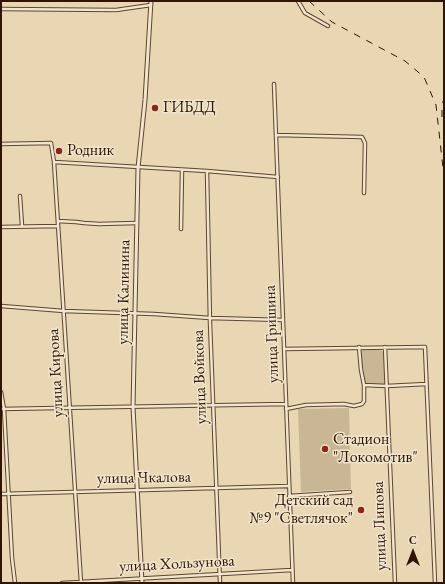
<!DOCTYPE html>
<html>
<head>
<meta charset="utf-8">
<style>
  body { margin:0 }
  #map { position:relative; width:445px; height:584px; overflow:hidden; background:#e9d7b3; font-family:"EB Garamond",serif }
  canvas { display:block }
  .frame { position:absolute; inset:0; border:2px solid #2f1400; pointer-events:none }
  .north { position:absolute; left:393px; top:532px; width:40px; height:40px; -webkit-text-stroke:3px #f1e5ce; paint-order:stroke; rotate:0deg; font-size:11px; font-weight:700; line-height:16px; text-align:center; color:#2f1400 }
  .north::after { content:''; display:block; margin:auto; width:14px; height:18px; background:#2f1400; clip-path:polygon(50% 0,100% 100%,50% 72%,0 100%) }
</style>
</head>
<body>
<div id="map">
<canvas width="445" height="584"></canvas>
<div class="frame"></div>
<div class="north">С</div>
</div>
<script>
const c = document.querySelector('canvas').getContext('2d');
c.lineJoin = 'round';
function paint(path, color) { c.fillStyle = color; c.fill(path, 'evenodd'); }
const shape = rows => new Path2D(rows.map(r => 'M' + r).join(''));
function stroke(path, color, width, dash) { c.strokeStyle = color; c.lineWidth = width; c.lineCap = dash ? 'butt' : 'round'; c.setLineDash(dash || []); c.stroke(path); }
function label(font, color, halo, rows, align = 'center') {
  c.font = font + ' "EB Garamond",serif'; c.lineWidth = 3; c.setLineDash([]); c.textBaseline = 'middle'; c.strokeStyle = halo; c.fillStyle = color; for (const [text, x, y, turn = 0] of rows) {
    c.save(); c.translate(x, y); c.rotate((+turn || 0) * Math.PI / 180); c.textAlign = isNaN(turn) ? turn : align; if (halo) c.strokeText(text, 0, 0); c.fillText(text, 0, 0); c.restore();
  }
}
paint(shape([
  [363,349,378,349,384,352,385,385,369,385,364,382,362,370,361,352],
  [349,408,351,489,301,492,298,409]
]), '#c9b695');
const minor = shape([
  [298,1,305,13,328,26],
  [1,9,116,10,151,5],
  [274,84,293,583],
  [276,135,362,137,365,143,364,193],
  [1,144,51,143,54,162,207,171,278,177],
  [54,162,81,583],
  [207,171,210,323,220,583],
  [20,196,22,226],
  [58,221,76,222,84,223,99,224,137,223],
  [1,227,58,226],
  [181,229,182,170],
  [1,306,64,311,154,314,210,318,283,320],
  [385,347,395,583],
  [284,349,425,347,435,583],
  [364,385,387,386,426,384],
  [1,392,4,409,12,558,15,583],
  [1,409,286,404],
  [286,409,306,405,344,404,354,406,362,404,364,401,364,385,361,370,359,347],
  [1,494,288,486],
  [289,496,350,492],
  [62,583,292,570]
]);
const tertiary = shape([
  [142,583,133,407,138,168,145,100,151,1]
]);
stroke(minor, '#5e452d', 4.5);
stroke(tertiary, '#5e452d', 5);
stroke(minor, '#f1e5ce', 2.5);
stroke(tertiary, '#f1e5ce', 3);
stroke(shape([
  [309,1,332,22,405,61,424,77,436,105,444,177],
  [442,117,442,106,444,98]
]), '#2f1400', 1, [7, 7]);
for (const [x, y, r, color] of [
  [155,108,4,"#8f2418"],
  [59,151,4,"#8f2418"],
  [325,449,4,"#8f2418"],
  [361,510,4,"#8f2418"]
]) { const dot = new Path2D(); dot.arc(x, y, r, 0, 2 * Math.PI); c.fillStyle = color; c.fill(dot); stroke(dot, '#f1e5ce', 1.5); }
label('16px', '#2f1400', '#f1e5ce', [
  ["ГИБДД",163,108],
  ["Родник",67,151],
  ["Стадион",333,440],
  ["\"Локомотив\"",333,458],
  ["Детский сад",353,501,"right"],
  ["№9 \"Светлячок\"",353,519,"right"]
], 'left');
label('16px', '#2f1400', '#f1e5ce', [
  ["улица Калинина",124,292,-89],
  ["улица Гришина",272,334,-92],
  ["улица Кирова",56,373,-93],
  ["улица Войкова",200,377,-92],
  ["улица Чкалова",144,478,-1],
  ["улица Липова",380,526,-92],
  ["улица Хользунова",177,564,-3]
]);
</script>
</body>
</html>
